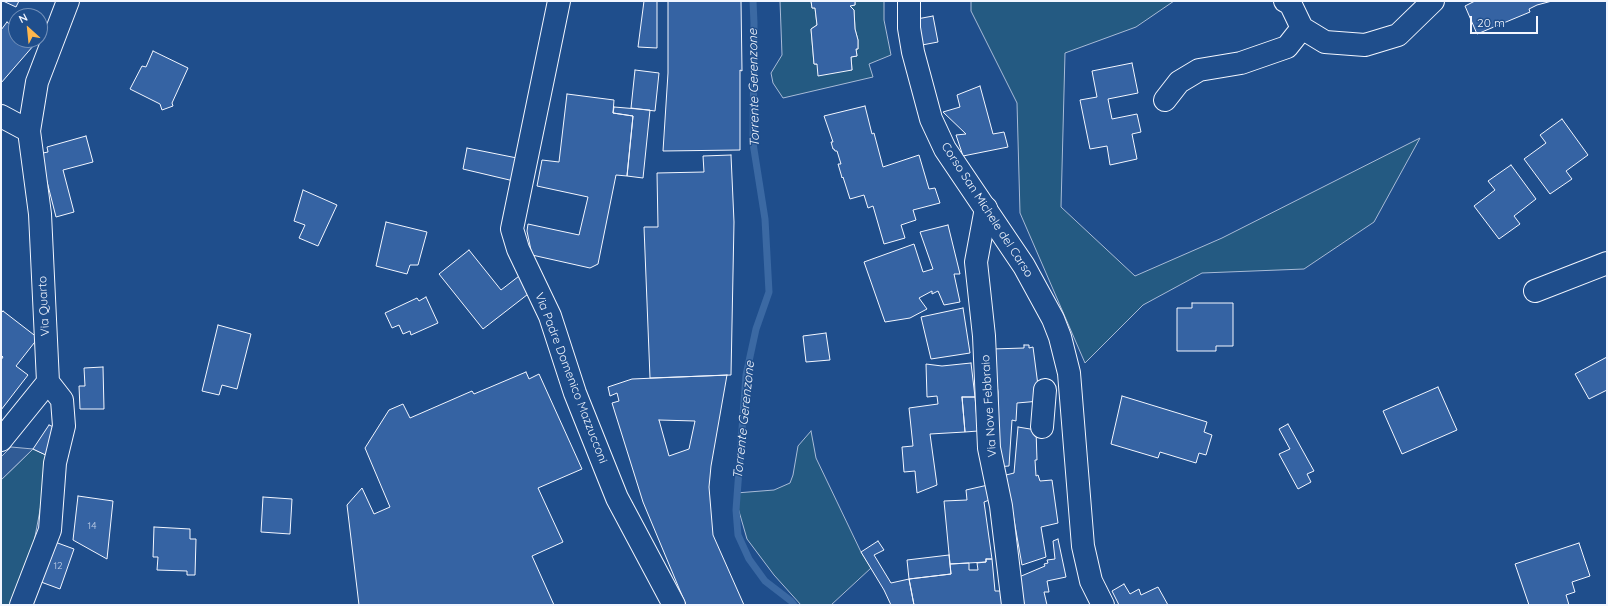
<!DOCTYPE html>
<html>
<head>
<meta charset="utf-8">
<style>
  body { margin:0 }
  #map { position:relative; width:1608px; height:606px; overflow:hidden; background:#1f4e8c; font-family:Quicksand,sans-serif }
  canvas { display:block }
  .frame { position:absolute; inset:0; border:2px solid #f2f6ff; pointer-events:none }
  .north { position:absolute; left:8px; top:8px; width:40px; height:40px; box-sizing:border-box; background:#1f4e8c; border:1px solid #7391ba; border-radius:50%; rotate:333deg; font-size:11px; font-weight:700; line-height:16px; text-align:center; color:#f2f6ff }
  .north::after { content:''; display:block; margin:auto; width:14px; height:18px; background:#ffb74d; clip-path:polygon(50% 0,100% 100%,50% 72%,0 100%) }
  .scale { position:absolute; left:1470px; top:16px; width:68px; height:18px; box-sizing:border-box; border:2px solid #f2f6ff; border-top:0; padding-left:5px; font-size:12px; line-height:14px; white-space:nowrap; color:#f2f6ff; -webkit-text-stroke:3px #1f4e8c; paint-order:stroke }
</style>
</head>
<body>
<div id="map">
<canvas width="1608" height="606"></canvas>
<div class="frame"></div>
<div class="north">N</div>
<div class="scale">20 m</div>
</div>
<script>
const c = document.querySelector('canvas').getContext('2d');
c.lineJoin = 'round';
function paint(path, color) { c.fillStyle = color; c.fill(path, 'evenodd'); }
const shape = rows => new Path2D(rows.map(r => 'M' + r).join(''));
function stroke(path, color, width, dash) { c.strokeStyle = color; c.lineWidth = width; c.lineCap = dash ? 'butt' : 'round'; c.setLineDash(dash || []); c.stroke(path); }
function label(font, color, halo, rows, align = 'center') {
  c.font = font + ' Quicksand,sans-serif'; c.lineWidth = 3; c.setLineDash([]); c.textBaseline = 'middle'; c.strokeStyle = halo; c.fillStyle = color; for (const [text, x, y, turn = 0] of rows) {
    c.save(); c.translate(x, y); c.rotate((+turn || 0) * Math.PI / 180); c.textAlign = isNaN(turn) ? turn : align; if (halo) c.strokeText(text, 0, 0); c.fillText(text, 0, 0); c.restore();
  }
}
const green = shape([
  [780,1,811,1,812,8,815,8,817,25,811,29,814,64,852,70,851,57,857,56,856,49,858,49,858,40,855,29,854,10,850,6,855,5,855,1,884,1,884,20,891,55,869,64,873,77,783,98,773,83,771,73,782,55,780,1],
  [971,1,1174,1,1136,27,1065,53,1061,207,1135,276,1222,238,1420,138,1374,222,1304,269,1202,273,1143,305,1085,363,1020,213,1017,103,971,11,971,1],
  [811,431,816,458,861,552,871,568,831,605,801,605,774,575,747,539,736,501,736,493,774,490,790,483,793,475,798,446,811,431],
  [33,449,50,457,31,558,11,605,1,605,1,480,33,449]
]);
paint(green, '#245a82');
stroke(green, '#a8bbd7', 1);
const parking = shape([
  [11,447,33,449,1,480,1,457,11,447]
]);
paint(parking, '#305b95');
stroke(parking, '#a8bbd7', 1);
stroke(shape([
  [753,1,754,23,753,143,765,219,769,292,756,329,746,375,736,510,738,535,749,559,765,581,791,601,794,605]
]), '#3b69a3', 7);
const building = shape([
  [3,1,19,1,16,7,3,1],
  [644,1,657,1,657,48,638,47,644,1],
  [668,1,741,1,742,71,740,70,740,150,663,151,668,73,668,1],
  [811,1,855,1,855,5,850,6,854,10,855,29,858,40,858,49,856,49,857,56,851,57,852,70,818,76,817,64,814,64,811,29,817,25,815,8,812,8,811,1],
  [1475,1,1552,1,1537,5,1529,9,1530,12,1477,34,1465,6,1475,1],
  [933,16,938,42,922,45,917,19,933,16],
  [7,22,16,29,16,40,28,40,34,45,1,83,1,30,7,22],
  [153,51,188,68,172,103,173,106,162,110,160,104,130,89,142,66,146,67,153,51],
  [1132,63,1138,93,1108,99,1112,119,1137,114,1141,132,1132,134,1137,159,1110,165,1107,146,1090,149,1080,100,1097,97,1092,71,1132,63],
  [635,70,659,73,655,111,631,108,635,70],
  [980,86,993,134,1004,132,1008,147,963,156,956,135,966,134,943,112,960,107,957,95,980,86],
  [567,94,614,100,613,113,633,116,627,176,616,175,598,264,590,268,532,255,527,231,528,224,579,235,588,197,537,186,542,160,559,162,567,94],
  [865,106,872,134,874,133,883,167,919,155,929,189,935,188,940,203,913,210,916,220,901,225,905,238,884,244,873,206,868,208,864,195,850,199,843,177,842,178,841,174,838,164,841,164,837,151,835,151,834,149,833,149,831,142,833,142,824,116,865,106],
  [614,107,650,110,643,178,627,176,633,116,613,113,614,107],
  [1562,119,1588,155,1566,171,1572,179,1550,194,1524,159,1546,143,1540,135,1562,119],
  [86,136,93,162,63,170,74,212,56,217,41,158,43,153,48,152,47,147,86,136],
  [467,148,522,159,518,182,463,169,467,148],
  [731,155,734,222,731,375,650,378,644,227,658,227,657,173,704,172,703,156,731,155],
  [1511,165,1536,199,1514,216,1520,224,1499,239,1474,206,1495,190,1488,181,1511,165],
  [303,190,337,205,318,246,299,238,305,225,294,221,303,190],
  [386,222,427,232,418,265,410,265,407,274,376,266,386,222],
  [948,225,960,274,954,274,960,302,944,305,938,291,932,294,932,291,919,298,927,309,910,318,885,322,864,262,914,244,923,272,933,269,920,232,948,225],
  [469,250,501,290,523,273,532,291,483,329,439,274,469,250],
  [426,297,438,323,411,335,410,331,403,334,399,325,392,328,385,313,417,298,419,301,426,297],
  [1192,303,1233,303,1233,346,1216,346,1216,351,1177,351,1177,308,1192,308,1192,303],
  [963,308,970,353,931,359,921,317,963,308],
  [3,311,38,338,16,366,28,375,1,410,1,360,3,357,1,355,1,313,3,311],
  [218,325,251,334,237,389,222,385,219,395,202,391,218,325],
  [826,333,830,360,806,362,803,336,826,333],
  [1024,345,1029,345,1029,348,1033,347,1040,401,1017,403,1016,421,1012,420,1009,466,996,467,998,392,992,349,1024,348,1024,345],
  [1607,357,1607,390,1589,399,1575,374,1607,357],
  [971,363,975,397,962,397,965,432,930,434,937,485,917,493,915,471,904,472,902,447,913,446,909,408,938,404,937,396,927,397,926,364,942,366,971,363],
  [103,367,104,409,80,409,79,386,85,386,84,368,103,367],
  [526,372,529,379,539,374,582,469,538,488,563,542,532,556,554,605,359,605,347,505,362,488,374,514,390,507,365,448,389,410,403,404,410,418,472,391,474,394,526,372],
  [727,375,711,466,709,487,713,535,744,605,686,605,643,502,612,403,619,401,617,393,610,396,608,387,632,379,727,375],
  [659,420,695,421,689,449,669,456,659,420],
  [1438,387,1457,430,1402,454,1383,411,1438,387],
  [1122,396,1207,422,1204,432,1212,435,1206,455,1199,453,1196,463,1160,452,1158,458,1111,444,1122,396],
  [962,397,975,397,978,431,965,432,962,397],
  [1288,424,1314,471,1307,474,1311,482,1298,489,1279,454,1290,449,1279,429,1288,424],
  [49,425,56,428,50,457,33,449,49,425],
  [1018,427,1036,430,1037,460,1035,460,1036,476,1038,475,1040,481,1052,480,1058,523,1041,527,1046,557,1022,565,1006,475,1014,473,1018,427],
  [988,485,992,499,984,502,992,559,986,559,986,562,950,564,944,501,967,500,966,490,988,485],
  [78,496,113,501,107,559,73,540,78,496],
  [263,497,292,499,290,534,261,532,263,497],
  [154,527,190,529,190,539,196,539,195,575,187,575,187,571,157,570,158,557,153,557,154,527],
  [1058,539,1066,577,1047,581,1049,592,1044,592,1047,605,1023,605,1019,577,1045,566,1044,564,1048,563,1047,560,1055,559,1053,541,1058,539],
  [878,541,884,550,874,555,891,583,909,579,914,605,891,605,884,590,861,552,878,541],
  [55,542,74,549,60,589,41,582,55,542],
  [1579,543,1590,576,1572,582,1575,592,1566,595,1569,605,1529,605,1515,564,1579,543],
  [949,555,951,574,909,579,907,560,949,555],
  [986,559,992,559,995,591,1005,591,1006,605,914,605,909,579,951,574,950,564,969,563,969,570,978,570,977,563,986,562,986,559],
  [1124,584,1130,594,1139,589,1141,595,1158,587,1168,605,1119,605,1112,591,1124,584]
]);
paint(building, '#3563a3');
stroke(building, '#f2f6ff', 1);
const minor = shape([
  [559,1,512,229,518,249,550,316,575,393,617,498,674,605],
  [1285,1,1290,3,1302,28,1325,42,1365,45,1398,35,1433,1],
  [1165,100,1179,82,1199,70,1241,63,1287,47,1302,28],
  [1,116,29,131],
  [986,208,976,262,984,336,989,448,1001,506,1013,605],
  [1535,291,1607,263],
  [1042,427,1045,390],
  [1,440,48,382],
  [21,605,50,530,55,463,64,426,62,400,48,382,40,214,29,131,37,82,68,1]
]);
const major = shape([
  [909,1,909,28,913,52,931,119,945,149,1024,266,1053,319,1060,337,1069,373,1083,546,1091,581,1103,605]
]);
stroke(minor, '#f2f6ff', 24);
stroke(major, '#f2f6ff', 24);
stroke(minor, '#1f4e8c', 22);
stroke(major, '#1f4e8c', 22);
label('10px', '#c3d1e8', null, [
  ["14",92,526],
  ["12",58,566]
]);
label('12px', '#f2f6ff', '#1f4e8c', [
  ["Corso San Michele del Carso",987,210,57],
  ["Via Quarto",44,306,-93],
  ["Via Padre Domenico Mazzucconi",571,378,69],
  ["Via Nove Febbraio",989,406,-94]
]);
label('italic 13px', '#f2f6ff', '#1f4e8c', [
  ["Torrente Gerenzone",754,88,-91],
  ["Torrente Gerenzone",744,420,-84]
]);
</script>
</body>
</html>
